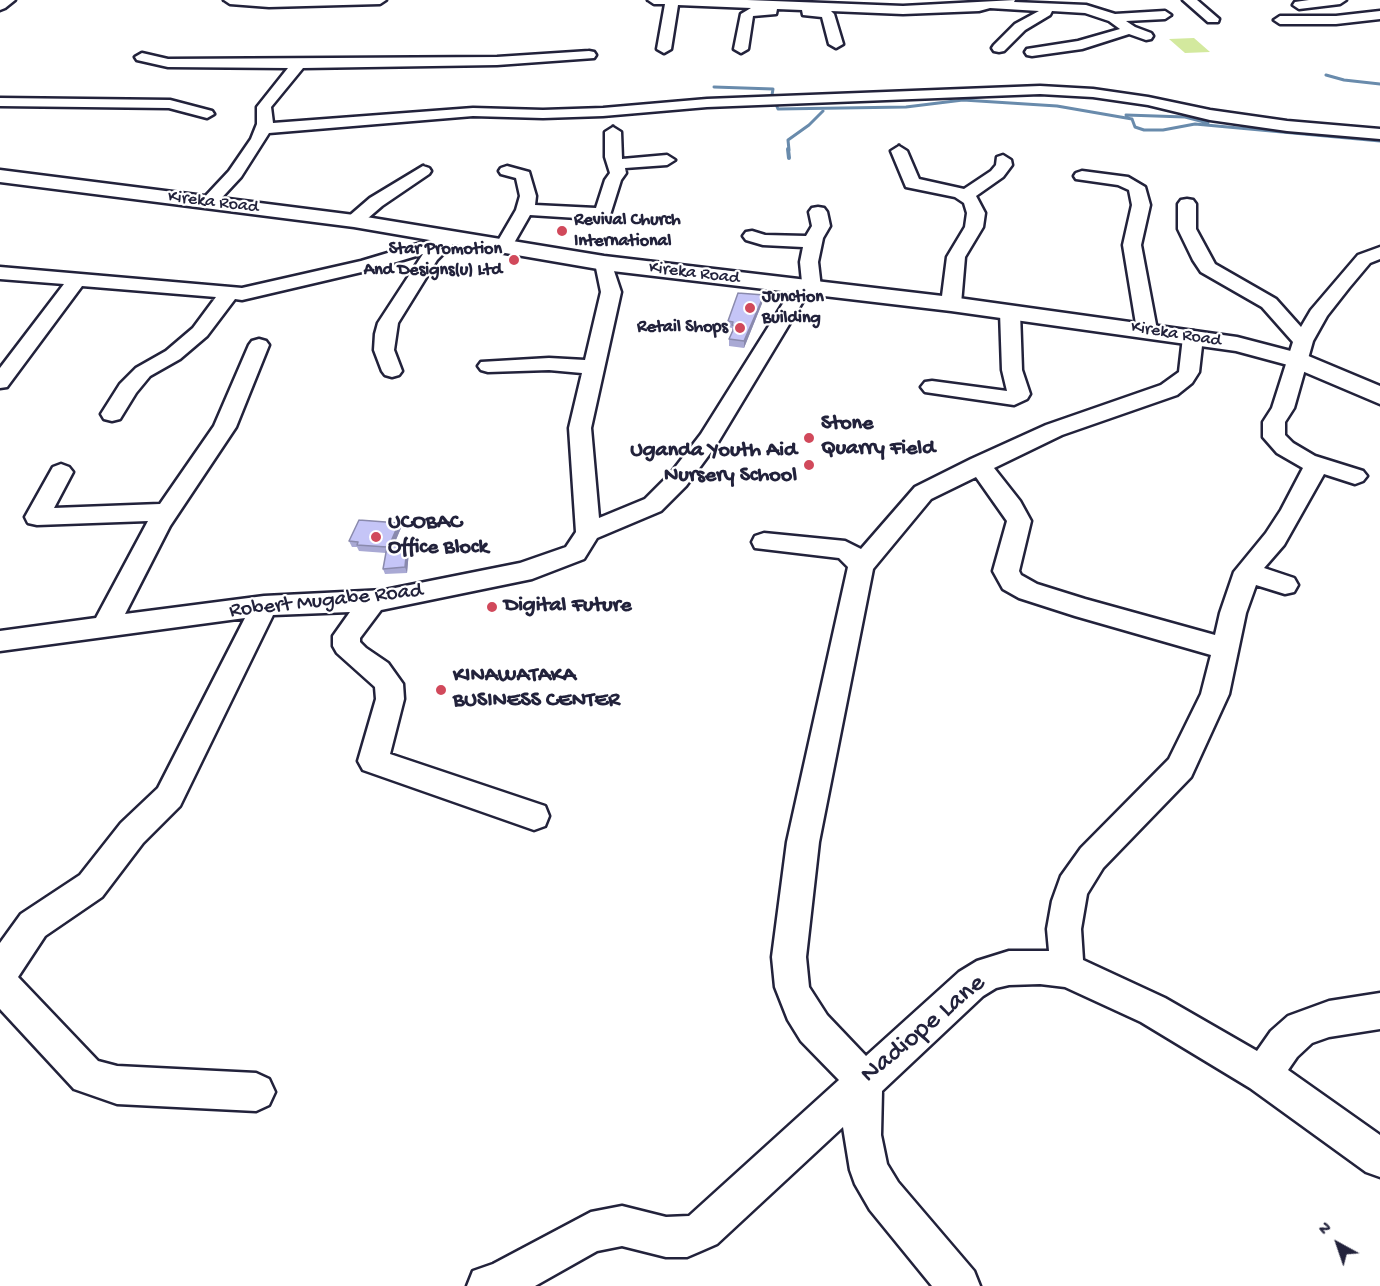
<!DOCTYPE html>
<html>
<head>
<meta charset="utf-8">
<style>
  body { margin:0 }
  #map { position:relative; width:1380px; height:1286px; overflow:hidden; background:#fff; font-family:"Gochi Hand",sans-serif }
  canvas { display:block }
  .north { position:absolute; left:1308px; top:1214px; width:60px; height:60px; -webkit-text-stroke:4px #fff; paint-order:stroke; rotate:320deg; font-size:16px; font-weight:700; line-height:24px; text-align:center; color:#22223b }
  .north::after { content:''; display:block; margin:auto; width:21px; height:27px; background:#22223b; clip-path:polygon(50% 0,100% 100%,50% 72%,0 100%) }
</style>
</head>
<body>
<div id="map">
<canvas width="1380" height="1286"></canvas>
<div class="north">N</div>
</div>
<script>
const c = document.querySelector('canvas').getContext('2d');
c.lineJoin = 'round';
function paint(path, color) { c.fillStyle = color; c.fill(path, 'evenodd'); }
const shape = rows => new Path2D(rows.map(r => 'M' + r).join(''));
function stroke(path, color, width, dash) { c.strokeStyle = color; c.lineWidth = width; c.lineCap = dash ? 'butt' : 'round'; c.setLineDash(dash || []); c.stroke(path); }
function label(font, color, halo, rows, align = 'center') {
  c.font = font + ' "Gochi Hand",sans-serif'; c.lineWidth = 4.5; c.setLineDash([]); c.textBaseline = 'middle'; c.strokeStyle = halo; c.fillStyle = color; for (const [text, x, y, turn = 0] of rows) {
    c.save(); c.translate(x, y); c.rotate((+turn || 0) * Math.PI / 180); c.textAlign = isNaN(turn) ? turn : align; if (halo) c.strokeText(text, 0, 0); c.fillText(text, 0, 0); c.restore();
  }
}
paint(shape([
  [1194,38,1210,52,1185,53,1169,39]
]), '#d3e99e');
stroke(shape([
  [1326,75,1344,80,1380,84],
  [714,87,773,89,772,95,778,109,906,107,963,100,1057,106,1132,119,1135,127,1144,130,1163,130,1195,124,1380,141],
  [1126,115,1185,117,1208,123],
  [789,150,788,140,809,125,823,111]
]), '#698bac', 3);
stroke(shape([
  [788,149,789,158]
]), '#698bac', 4);
const minor = shape([
  [224,0,386,0,380,4,269,7,230,4,224,0],
  [648,0,747,0,903,6,1015,0,1014,2,1086,5,1115,14,1165,11,1171,15,1165,19,1126,21,1135,27,1151,33,1153,36,1151,39,1146,40,1129,34,1082,49,1032,56,1027,55,1025,52,1027,49,1078,41,1120,29,1109,21,1085,13,1052,11,1050,15,1025,30,1004,51,999,52,994,51,992,48,994,45,1015,24,1039,11,990,8,979,11,903,14,831,11,834,14,843,44,836,48,829,44,822,17,803,15,802,10,777,9,776,14,753,16,748,49,741,53,734,49,741,14,751,8,678,5,671,49,664,53,657,49,665,4,654,4,648,0],
  [1183,0,1197,0,1219,19,1218,22,1208,22,1183,0],
  [1309,0,1346,0,1340,4,1299,9,1293,5,1295,2,1309,0],
  [1380,11,1380,19,1336,24,1280,24,1274,20,1280,16,1336,16,1380,11],
  [589,51,594,52,596,55,594,58,497,65,303,68,271,107,273,123,473,108,543,110,603,108,707,99,1040,86,1093,89,1148,97,1210,110,1287,121,1380,129,1380,139,1287,131,1210,120,1148,105,1093,97,1040,94,707,107,603,116,543,118,473,116,269,133,241,177,214,206,208,207,202,206,200,202,229,171,251,139,257,124,257,107,288,68,168,67,137,60,135,57,142,53,168,59,497,57,589,51],
  [0,98,170,100,212,111,214,114,207,118,169,108,0,106,0,98],
  [613,127,621,132,622,159,667,155,675,160,667,165,625,168,626,173,621,180,610,215,593,219,530,215,510,250,498,250,495,246,516,210,520,196,516,178,501,174,499,171,501,168,507,166,529,172,536,196,535,205,596,208,605,180,610,173,605,157,605,132,613,127],
  [899,146,907,151,919,179,964,189,991,171,996,165,997,157,1003,155,1011,160,1012,165,1003,177,976,196,985,213,983,227,965,257,961,304,958,308,951,310,944,308,941,304,947,257,965,227,967,213,964,203,955,197,906,187,891,151,899,146],
  [423,166,429,168,431,171,429,174,382,206,360,225,348,225,345,221,348,217,370,198,423,166],
  [1082,171,1128,177,1145,187,1150,205,1141,245,1157,330,1154,334,1140,334,1137,330,1123,245,1132,205,1129,190,1118,185,1076,179,1074,176,1076,173,1082,171],
  [1187,199,1193,200,1196,204,1196,229,1215,264,1276,299,1301,327,1311,310,1358,255,1380,247,1380,259,1370,263,1349,288,1327,316,1313,341,1294,408,1285,422,1285,435,1293,443,1315,456,1363,471,1367,476,1363,481,1355,484,1324,474,1284,545,1264,568,1294,578,1298,585,1294,592,1285,594,1256,585,1246,613,1229,694,1191,777,1103,868,1087,894,1081,929,1083,960,1165,998,1257,1051,1271,1031,1288,1016,1329,1001,1380,993,1380,1029,1329,1037,1312,1043,1297,1057,1288,1070,1380,1135,1380,1177,1366,1172,1250,1088,1141,1022,1065,987,1040,984,1009,985,996,988,983,996,882,1091,881,1135,887,1164,898,1182,974,1271,980,1286,932,1286,870,1210,855,1184,850,1170,843,1127,717,1244,701,1251,687,1257,666,1257,622,1246,597,1251,535,1286,467,1286,473,1271,493,1264,591,1212,622,1206,666,1217,689,1216,839,1080,801,1041,788,1020,775,987,772,957,787,842,848,567,839,558,755,548,752,542,755,536,764,533,845,541,861,549,915,487,971,459,1046,425,1161,385,1179,372,1183,337,1186,333,1193,331,1200,333,1203,337,1199,372,1192,383,1177,395,1062,435,994,468,1020,501,1031,521,1019,571,1021,575,1037,584,1085,599,1215,635,1220,613,1234,572,1266,533,1281,510,1303,468,1277,453,1263,437,1263,422,1272,408,1293,342,1262,307,1201,272,1193,260,1178,229,1178,204,1181,200,1187,199],
  [976,477,1007,521,993,571,1003,589,1019,598,1075,616,1211,655,1201,694,1169,759,1081,848,1061,876,1052,901,1047,929,1049,951,1009,951,977,961,959,972,866,1056,827,1015,809,987,806,957,819,842,873,569,931,499,976,477],
  [818,207,824,208,827,212,830,226,823,238,818,262,821,288,819,292,808,293,717,444,686,486,661,511,597,538,584,559,532,579,381,610,360,638,360,642,366,648,388,663,403,684,404,699,390,754,545,806,549,816,545,826,534,830,363,770,358,761,376,699,375,687,337,653,333,646,333,636,350,612,273,615,180,806,143,843,102,897,45,936,18,977,98,1061,117,1066,256,1073,269,1079,275,1092,269,1105,256,1111,117,1104,74,1089,0,1009,0,943,21,914,80,875,121,823,158,788,245,618,0,651,0,631,96,618,148,521,37,525,28,523,25,517,53,467,61,464,69,467,73,472,54,508,160,504,214,426,249,345,252,341,259,339,266,341,269,345,236,427,170,526,125,614,264,596,385,590,520,563,566,547,576,532,569,428,582,373,549,370,488,372,481,370,478,366,481,362,549,358,585,360,601,292,595,263,598,259,610,259,621,292,591,428,599,518,645,499,670,474,701,434,789,294,787,286,789,282,802,282,800,262,803,247,763,245,746,240,743,236,746,232,752,231,765,235,806,236,812,226,809,212,812,208,818,207],
  [448,235,454,236,457,240,437,260,398,323,394,350,402,371,399,375,392,377,385,375,382,371,374,350,375,334,378,323,423,254,366,271,242,300,235,299,207,336,180,359,150,376,136,393,120,419,112,421,104,419,101,414,120,384,136,368,166,351,193,328,216,297,82,286,7,387,0,388,0,368,64,284,0,279,0,267,242,288,361,261,448,235],
  [1010,306,1017,308,1020,312,1022,370,1030,394,1027,399,1014,405,925,392,921,387,925,382,932,381,1007,391,1002,370,1000,312,1003,308,1010,306]
]);
const major = shape([
  [0,0,15,0,5,8,0,10,0,0],
  [0,170,354,215,604,256,951,297,1237,337,1306,355,1380,386,1380,404,1288,365,1236,351,951,311,604,270,354,227,0,182,0,170]
]);
stroke(minor, '#22223b', 5);
stroke(major, '#22223b', 5);
paint(minor, '#fff');
paint(major, '#fff');
paint(shape([
  [763,301,744,348,729,346,729,339,732,332,732,328,728,327,728,321],
  [399,523,401,528,393,546,407,545,409,551,407,573,385,574,383,569,386,553,359,551,357,547,352,547,349,541]
]), '#a9a9d4');
paint(shape([
  [764,295,763,301,744,348,744,341],
  [399,523,401,528,391,552,389,546],
  [407,545,409,551,407,573,405,567]
]), '#8a8aad');
const building = shape([
  [738,293,764,295,744,341,729,339,735,326,732,325,733,322,728,321,738,293],
  [359,520,399,523,389,546,407,545,405,567,383,569,387,547,357,545,358,542,349,541,359,520]
]);
paint(building, '#c5c5f7');
stroke(building, '#8a8aad', 1.5);
for (const [x, y, r, color] of [
  [562,231,6,"#d1495b"],
  [514,260,6,"#d1495b"],
  [750,308,6,"#d1495b"],
  [740,328,6,"#d1495b"],
  [809,438,6,"#d1495b"],
  [809,465,6,"#d1495b"],
  [376,537,6,"#d1495b"],
  [492,607,6,"#d1495b"],
  [441,690,6,"#d1495b"]
]) { const dot = new Path2D(); dot.arc(x, y, r, 0, 2 * Math.PI); c.fillStyle = color; c.fill(dot); stroke(dot, '#fff', 2); }
label('18px', '#22223b', '#fff', [
  ["Kireka Road",213,203,7],
  ["Kireka Road",694,274,7],
  ["Kireka Road",1176,335,9]
]);
label('bold 18px', '#22223b', '#fff', [
  ["Revival Church",574,221],
  ["International",574,242],
  ["Star Promotion",502,250,"right"],
  ["And Designs(u) Ltd",502,271,"right"],
  ["Junction",762,298],
  ["Building",762,319],
  ["Retail Shops",728,328,"right"]
], 'left');
label('bold 22px', '#22223b', '#fff', [
  ["Stone",821,425],
  ["Quarry Field",821,450],
  ["Uganda Youth Aid",797,452,"right"],
  ["Nursery School",797,477,"right"],
  ["UCOBAC",388,524],
  ["Office Block",388,549],
  ["Digital Future",504,607],
  ["KINAWATAKA",453,677],
  ["BUSINESS CENTER",453,702]
], 'left');
label('22px', '#22223b', '#fff', [
  ["Robert Mugabe Road",326,602,-6]
]);
label('27px', '#22223b', '#fff', [
  ["Nadiope Lane",924,1030,-40]
]);
</script>
</body>
</html>
